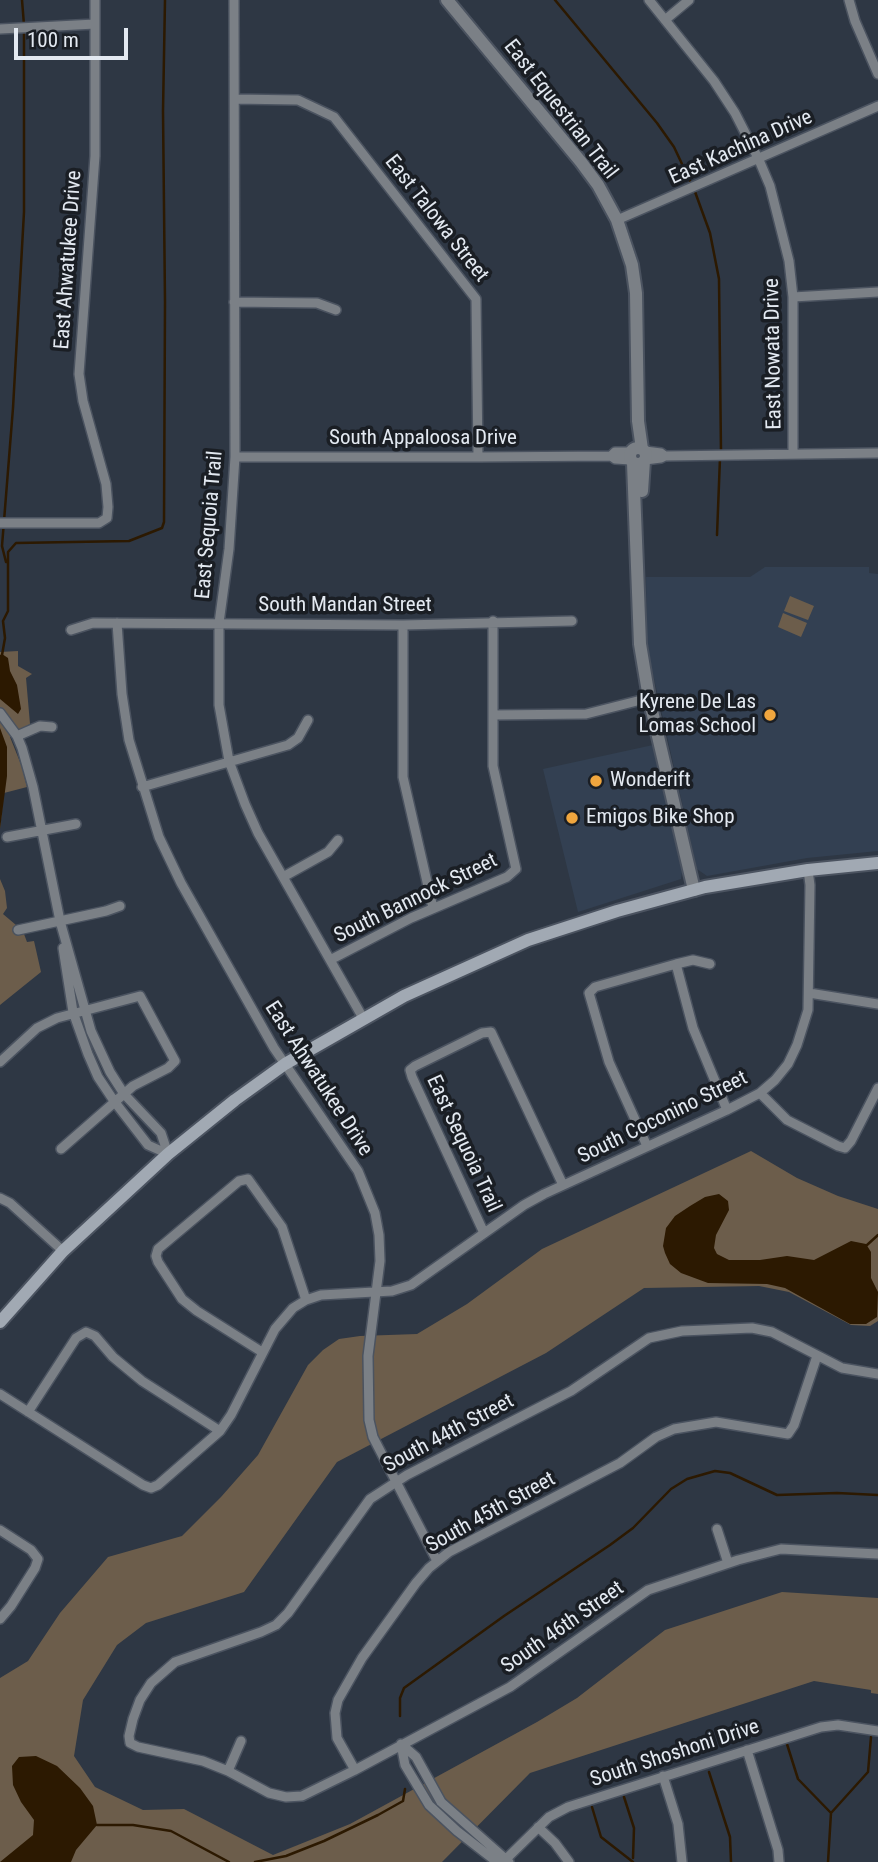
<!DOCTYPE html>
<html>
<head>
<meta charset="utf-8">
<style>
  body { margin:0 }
  #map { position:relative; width:878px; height:1862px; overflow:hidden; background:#2e3744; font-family:"Roboto Condensed",sans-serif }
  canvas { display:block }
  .scale { position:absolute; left:14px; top:28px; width:114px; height:32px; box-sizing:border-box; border:4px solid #e3e9f1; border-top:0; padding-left:9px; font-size:21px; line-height:24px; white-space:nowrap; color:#e3e9f1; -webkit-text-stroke:5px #1a1e24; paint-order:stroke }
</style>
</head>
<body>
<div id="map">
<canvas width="878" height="1862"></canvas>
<div class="scale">100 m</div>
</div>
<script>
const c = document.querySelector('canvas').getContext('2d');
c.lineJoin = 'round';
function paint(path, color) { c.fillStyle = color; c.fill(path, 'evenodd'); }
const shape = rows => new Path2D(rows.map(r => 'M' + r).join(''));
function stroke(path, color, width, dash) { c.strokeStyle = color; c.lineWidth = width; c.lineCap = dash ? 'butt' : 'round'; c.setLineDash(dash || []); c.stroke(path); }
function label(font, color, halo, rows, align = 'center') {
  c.font = font + ' "Roboto Condensed",sans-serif'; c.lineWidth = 7; c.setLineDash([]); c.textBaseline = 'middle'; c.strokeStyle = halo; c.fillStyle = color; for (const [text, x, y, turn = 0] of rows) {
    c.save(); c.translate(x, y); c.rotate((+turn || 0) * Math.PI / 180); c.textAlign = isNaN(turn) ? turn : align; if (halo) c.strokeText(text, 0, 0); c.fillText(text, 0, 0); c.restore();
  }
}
paint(shape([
  [765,567,869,567,869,573,878,574,878,851,807,858,707,876,697,869,650,661,647,638,646,577,750,577],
  [653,745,682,872,681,879,578,912,543,769]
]), '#334052');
paint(shape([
  [790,596,814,606,808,620,784,611],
  [783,613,807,623,801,637,778,627],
  [18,651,18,666,32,674,26,678,30,724,10,737,22,767,27,787,4,793,0,829,0,652],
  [0,879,5,891,7,908,3,914,16,925,18,934,24,934,27,942,34,941,41,972,0,1005],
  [751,1151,797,1178,838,1196,878,1209,878,1321,870,1326,851,1325,789,1292,759,1286,644,1288,546,1353,337,1462,244,1592,146,1623,117,1645,83,1700,74,1756,95,1787,143,1810,184,1809,273,1855,350,1824,537,1722,577,1698,665,1630,782,1592,878,1598,878,1694,871,1693,871,1690,814,1681,530,1773,442,1862,0,1862,0,1678,28,1661,60,1613,108,1557,182,1536,221,1497,258,1455,308,1365,323,1350,339,1339,360,1336,417,1334,467,1304,542,1249]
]), '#6c5d4b');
paint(shape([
  [2,654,8,658,10,671,17,685,21,709,18,714,0,699,0,655],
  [0,728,7,747,7,776,0,829],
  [719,1194,728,1201,729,1210,716,1235,714,1248,717,1254,729,1260,760,1260,787,1256,814,1260,851,1241,866,1244,871,1252,871,1278,878,1292,877,1317,866,1324,850,1324,785,1288,767,1284,708,1283,681,1273,670,1264,665,1253,663,1246,666,1228,675,1216,690,1206,705,1197],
  [36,1756,57,1766,80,1788,93,1806,97,1825,76,1850,71,1862,0,1862,33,1835,34,1820,21,1802,13,1785,12,1766,19,1757]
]), '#2c1901');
stroke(shape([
  [22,0,24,25],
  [555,0,657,123,674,147,691,183],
  [694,189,710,233,719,279,721,452],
  [717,535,720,458],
  [6,562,2,546,13,408,24,212,24,31],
  [2,655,5,638,3,621,8,611,8,552,16,543,129,541,162,528,164,522,165,302,163,111,165,0],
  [867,1245,878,1235],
  [400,1716,400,1698,404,1688,504,1616,610,1545,633,1528,671,1489,687,1479,715,1471,730,1473,777,1495,837,1493,878,1495],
  [786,1741,798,1779,831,1813,828,1862],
  [709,1772,730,1837,731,1862],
  [624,1797,634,1828,633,1858],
  [592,1807,601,1837,633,1862],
  [831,1813,868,1772,871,1737],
  [97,1825,133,1825,171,1831,229,1862],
  [255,1862,286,1856,324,1841,378,1815,403,1801,405,1789]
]), '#2c1901', 2.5);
const minor = shape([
  [234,0,235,457,229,549,219,623,219,705,229,761,245,804,258,833,363,1018],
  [649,0,714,81,735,113,759,160,770,186,789,261,793,297,793,453],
  [849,0,855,21,878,74],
  [665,20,689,0],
  [0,29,95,24],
  [235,99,298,100,334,117,476,299,478,457],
  [617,220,878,106],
  [793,297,878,292],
  [234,302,317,303,336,310],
  [645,451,661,453,665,456],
  [611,456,615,459,631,460],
  [235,457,478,457,611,456,615,452,630,452],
  [645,460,661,458,665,456,878,453],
  [0,523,99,523,107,518,108,507,106,484,83,401,79,374,95,156,95,0],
  [117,623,122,694,129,740,159,837,181,883,274,1048,358,1171,375,1213,379,1235,380,1261,368,1356,369,1420,373,1437,437,1561],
  [403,625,403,777,433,908],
  [71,630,93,623,403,625,572,621],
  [0,713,17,736,22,748,33,787,60,921,91,1031,110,1072,124,1094,161,1133,168,1154],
  [493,715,586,714,649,698],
  [17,736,40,726,52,727],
  [142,787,288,745,298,738,308,720],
  [7,837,76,824],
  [283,877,328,852,338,840],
  [18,930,106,911,120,906],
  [63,948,73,1012,88,1054,98,1077,114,1101,148,1145,168,1154],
  [330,960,411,918,507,877,516,869,493,766,493,621],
  [676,964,693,1028,727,1110],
  [809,993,878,1004],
  [0,1062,37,1028,57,1018,140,996,175,1061,168,1068,133,1086,61,1149],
  [760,1093,787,1120,838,1146,845,1148,851,1141,878,1088],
  [647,1146,609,1062,589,993,595,987,676,964,693,960,710,964],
  [0,1198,10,1203,63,1251],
  [484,1233,412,1077,410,1070,415,1066,482,1033,491,1032,563,1185],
  [262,1352,197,1311,182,1299,158,1262,156,1256,158,1249,239,1181,248,1179,282,1227,306,1300],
  [878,1374,842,1368,772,1332,752,1328,682,1331,649,1338,571,1391,407,1475,370,1499,288,1613,276,1625,261,1632,175,1662,151,1683,140,1700,133,1719,129,1736,130,1743,138,1747,203,1761,228,1771,269,1793,286,1797,302,1796,355,1770,510,1687,648,1590,738,1560,781,1549,878,1554],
  [0,1394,143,1485,151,1488,158,1485,220,1431,231,1415,275,1329,293,1308,306,1300,321,1295,392,1291,411,1285,524,1205,544,1194,727,1110,760,1093,775,1080,788,1064,797,1045,808,1010,810,885,808,870],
  [28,1412,76,1338,86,1332,95,1336,113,1357,142,1381,220,1431],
  [717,1529,728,1563],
  [0,1530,31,1550,38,1559,35,1568,11,1606,0,1619],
  [401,1744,416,1757,441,1802,509,1862],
  [401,1744,405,1765,429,1805,457,1831,497,1862],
  [747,1750,778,1850,779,1862],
  [355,1770,337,1738,335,1713,338,1700,362,1658,416,1583,429,1568,449,1552,620,1463,656,1437,674,1429,716,1422,788,1434,794,1425,817,1356],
  [228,1771,241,1741],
  [663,1776,678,1824,682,1862],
  [538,1827,555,1843,569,1862],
  [503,1862,549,1817,568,1807,821,1727,838,1725,878,1731]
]);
const tertiary = shape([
  [447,0,581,162,598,185,617,220,632,265,636,293,638,421,642,449],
  '630 456a8 8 0 1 1 16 0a8 8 0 1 1-16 0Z',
  [633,463,640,644,649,698,694,890],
  [642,491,644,461]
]);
const secondary = shape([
  [0,1322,63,1251,168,1154,235,1100,285,1064,404,996,528,940,617,911,705,887,808,870,878,863]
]);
stroke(minor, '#4b5360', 12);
stroke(tertiary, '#4b5360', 16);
stroke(secondary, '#4b5360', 16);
stroke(minor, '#7b8086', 9);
stroke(tertiary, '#7b8086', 12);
stroke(secondary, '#a1a9b3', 12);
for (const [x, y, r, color] of [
  [770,715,7,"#f0a63e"],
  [596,781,7,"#f0a63e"],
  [572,818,7,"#f0a63e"]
]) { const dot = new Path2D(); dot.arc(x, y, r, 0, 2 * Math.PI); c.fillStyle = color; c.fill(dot); stroke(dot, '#1a1e24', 2.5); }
label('21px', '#e3e9f1', '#1a1e24', [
  ["East Equestrian Trail",560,110,52],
  ["East Kachina Drive",741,148,-24],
  ["East Talowa Street",436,219,52],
  ["East Ahwatukee Drive",69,260,-86],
  ["East Nowata Drive",774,354,-91],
  ["South Appaloosa Drive",423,439],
  ["East Sequoia Trail",210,525,-85],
  ["South Mandan Street",345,606],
  ["South Bannock Street",416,899,-26],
  ["East Ahwatukee Drive",318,1079,57],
  ["South Coconino Street",663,1118,-26],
  ["East Sequoia Trail",463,1144,65],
  ["South 44th Street",449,1434,-28],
  ["South 45th Street",491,1513,-29],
  ["South 46th Street",563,1628,-35],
  ["South Shoshoni Drive",675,1754,-18]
]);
label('21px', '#e3e9f1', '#1a1e24', [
  ["Kyrene De Las",756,703,"right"],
  ["Lomas School",756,727,"right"],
  ["Wonderift",610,781],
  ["Emigos Bike Shop",586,818]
], 'left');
</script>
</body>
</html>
